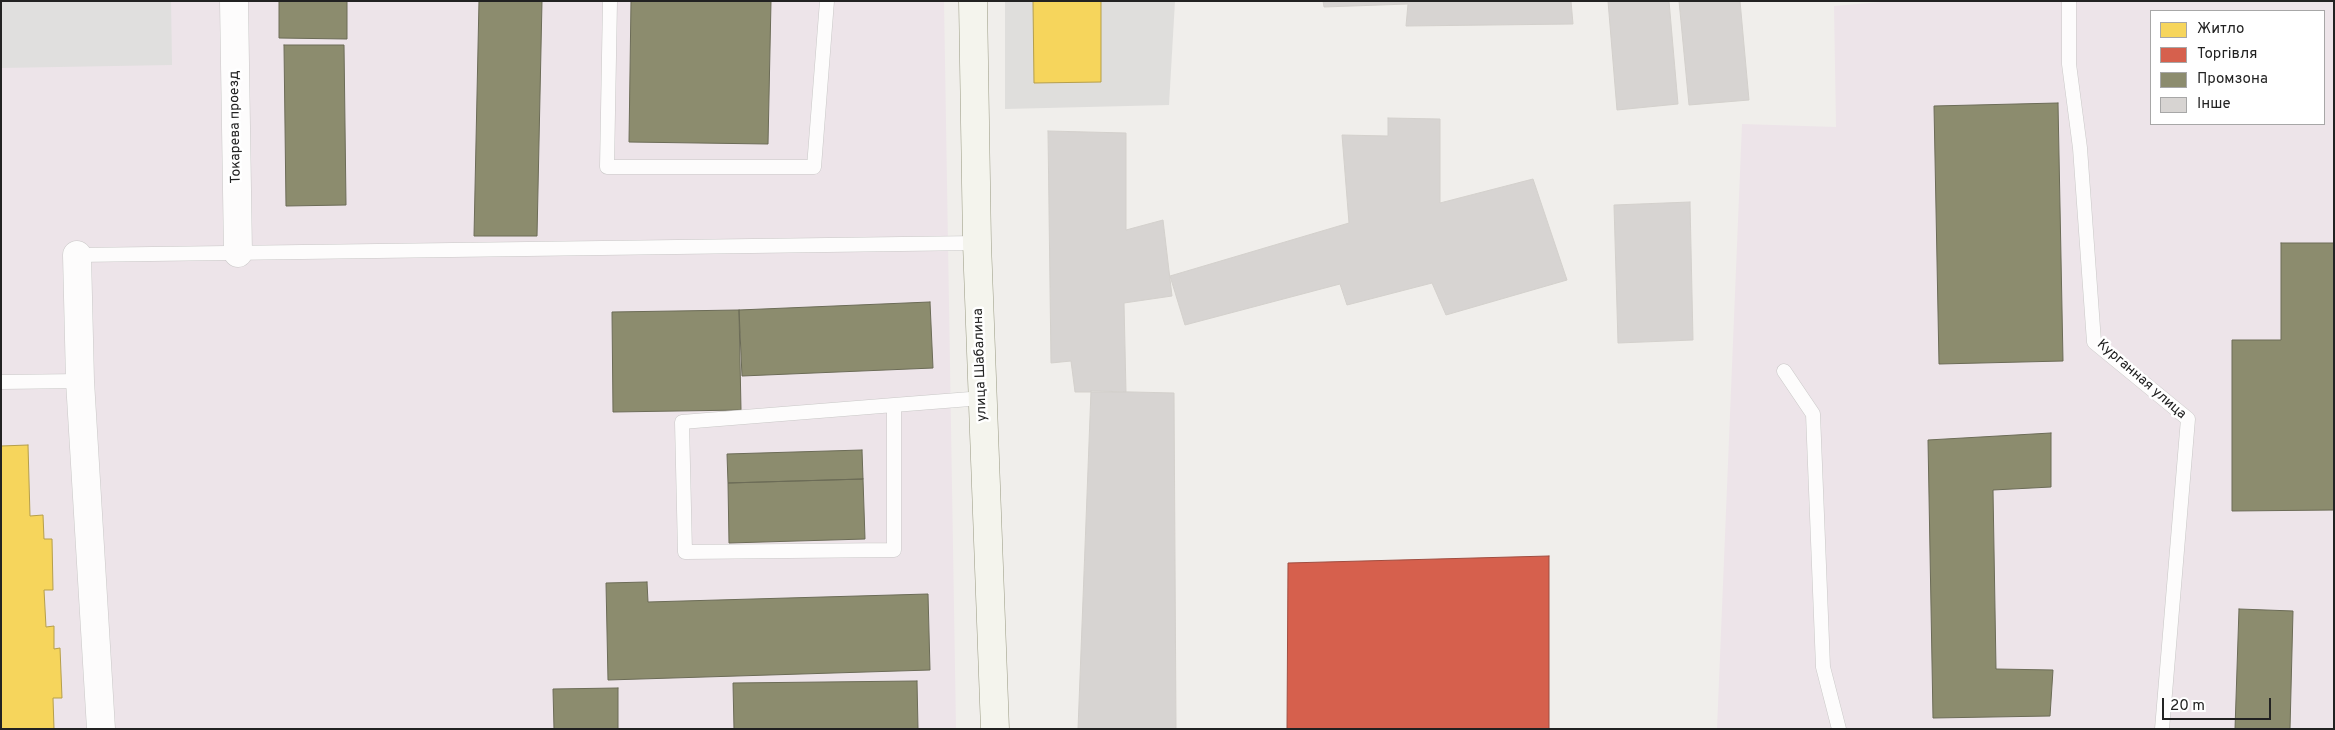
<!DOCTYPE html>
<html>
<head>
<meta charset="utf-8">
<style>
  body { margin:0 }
  #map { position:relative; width:2335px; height:730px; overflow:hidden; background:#f0eeeb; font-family:Overpass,sans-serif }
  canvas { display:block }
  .frame { position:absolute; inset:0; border:2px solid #222; pointer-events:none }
  .legend { position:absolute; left:2150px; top:10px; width:175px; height:115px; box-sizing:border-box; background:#fff; border:1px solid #a7a7a7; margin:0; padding:6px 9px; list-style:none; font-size:15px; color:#222 }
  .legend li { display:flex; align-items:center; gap:10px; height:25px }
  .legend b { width:25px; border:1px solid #a7a7a7 }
  .scale { position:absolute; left:2162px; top:698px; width:109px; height:22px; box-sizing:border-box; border:2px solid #222; border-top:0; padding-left:6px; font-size:15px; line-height:18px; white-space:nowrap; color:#222; -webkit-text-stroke:4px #fff; paint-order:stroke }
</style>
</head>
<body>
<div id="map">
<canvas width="2335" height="730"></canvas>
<div class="frame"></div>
<ul class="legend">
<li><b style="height:14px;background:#f6d55c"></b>Житло</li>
<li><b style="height:14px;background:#d6604d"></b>Торгівля</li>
<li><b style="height:14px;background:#8c8c6e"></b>Промзона</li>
<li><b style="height:14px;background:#d7d4d2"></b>Інше</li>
</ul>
<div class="scale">20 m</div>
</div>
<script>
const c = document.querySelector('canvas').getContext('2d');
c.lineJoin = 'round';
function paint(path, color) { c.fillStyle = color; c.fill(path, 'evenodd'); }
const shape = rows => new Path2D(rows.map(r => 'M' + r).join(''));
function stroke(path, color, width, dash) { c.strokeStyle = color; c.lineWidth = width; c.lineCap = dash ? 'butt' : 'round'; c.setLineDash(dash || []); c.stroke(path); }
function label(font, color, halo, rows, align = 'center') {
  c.font = font + ' Overpass,sans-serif'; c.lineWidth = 5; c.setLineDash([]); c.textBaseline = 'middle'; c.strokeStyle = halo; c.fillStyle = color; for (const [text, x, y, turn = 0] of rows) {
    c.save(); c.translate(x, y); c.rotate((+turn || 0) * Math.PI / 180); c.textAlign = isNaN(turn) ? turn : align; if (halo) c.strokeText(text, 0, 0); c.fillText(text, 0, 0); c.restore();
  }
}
paint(shape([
  [1005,1,1175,1,1169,105,1005,109]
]), '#dfdedc');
paint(shape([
  [1,1,944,1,956,729,1,729],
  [1893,1,2334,1,2334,729,1717,729,1742,124,1836,127,1834,6],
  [2151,11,2324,11,2324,124,2151,124]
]), '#ede4e9');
paint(shape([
  [1,1,171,1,172,65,1,68]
]), '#e0dfde');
const homes = shape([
  [1033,1,1101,1,1101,82,1034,83,1033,1],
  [28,445,30,516,43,515,44,539,52,539,53,590,44,590,46,627,54,626,54,649,60,648,62,698,53,698,54,729,1,729,1,446,28,445]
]);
paint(homes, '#f6d55c');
stroke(homes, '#b69f4b', 1);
const shops = shape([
  [1549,556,1549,729,1287,729,1288,563,1549,556]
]);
paint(shops, '#d6604d');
stroke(shops, '#a04d40', 1);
const industry = shape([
  [279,1,347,1,347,39,279,38,279,1],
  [479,1,542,1,537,236,474,236,479,1],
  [631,1,771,1,768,144,629,142,631,1],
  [284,45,344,45,346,205,286,206,284,45],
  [2058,103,2063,361,1939,364,1934,106,2058,103],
  [2281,243,2334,243,2334,510,2232,511,2232,340,2281,340,2281,243],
  [930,302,933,368,742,376,739,310,930,302],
  [739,310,741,410,613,412,612,312,739,310],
  [2051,433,2051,487,1993,490,1996,669,2053,670,2050,716,1933,718,1928,440,2051,433],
  [862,450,863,479,728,483,727,454,862,450],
  [863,479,865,539,729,543,728,483,863,479],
  [647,582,648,602,928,594,930,670,608,680,606,583,647,582],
  [2239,609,2293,611,2290,729,2235,729,2239,609],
  [917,681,918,729,734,729,733,683,917,681],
  [618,688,618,729,554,729,553,689,618,688]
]);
paint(industry, '#8c8c6e');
stroke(industry, '#6c6c57', 1);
const building = shape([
  [1323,1,1571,1,1573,24,1406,26,1408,4,1324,7,1323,1],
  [1608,1,1669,1,1678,104,1617,110,1608,1],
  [1679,1,1740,1,1749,100,1689,105,1679,1],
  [1388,118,1440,119,1440,203,1533,179,1567,280,1446,315,1432,283,1347,305,1340,284,1185,325,1170,276,1349,223,1342,135,1388,136,1388,118],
  [1048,131,1126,133,1126,230,1163,220,1172,296,1124,303,1126,392,1075,392,1071,361,1051,363,1048,131],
  [1690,202,1693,340,1618,343,1614,205,1690,202],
  [1091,391,1174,393,1176,729,1078,729,1091,391]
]);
paint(building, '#d7d4d2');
stroke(building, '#d3d0cc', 1);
const lane = shape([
  [610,1,607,167,814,167,827,1],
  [2069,1,2069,64,2080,148,2094,342,2188,419,2162,729],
  [77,255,977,243],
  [1784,371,1813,414,1823,667,1839,729],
  [1,382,80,381],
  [894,405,894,550,685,552,682,422,894,405,983,398]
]);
const street = shape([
  [234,1,238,253],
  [77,255,80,381,101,729]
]);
const secondary = shape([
  [973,1,977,243,995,729]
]);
stroke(lane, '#c9c8c7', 15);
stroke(street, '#c9c8c7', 29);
stroke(secondary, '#999a82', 29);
stroke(lane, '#fdfcfc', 14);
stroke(street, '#fdfcfc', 28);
stroke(secondary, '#f4f4ed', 28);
label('14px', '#222', '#fff', [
  ["Токарева проезд",236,127,-91],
  ["улица Шабалина",981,365,-92],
  ["Курганная улица",2141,380,41]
]);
</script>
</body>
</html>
